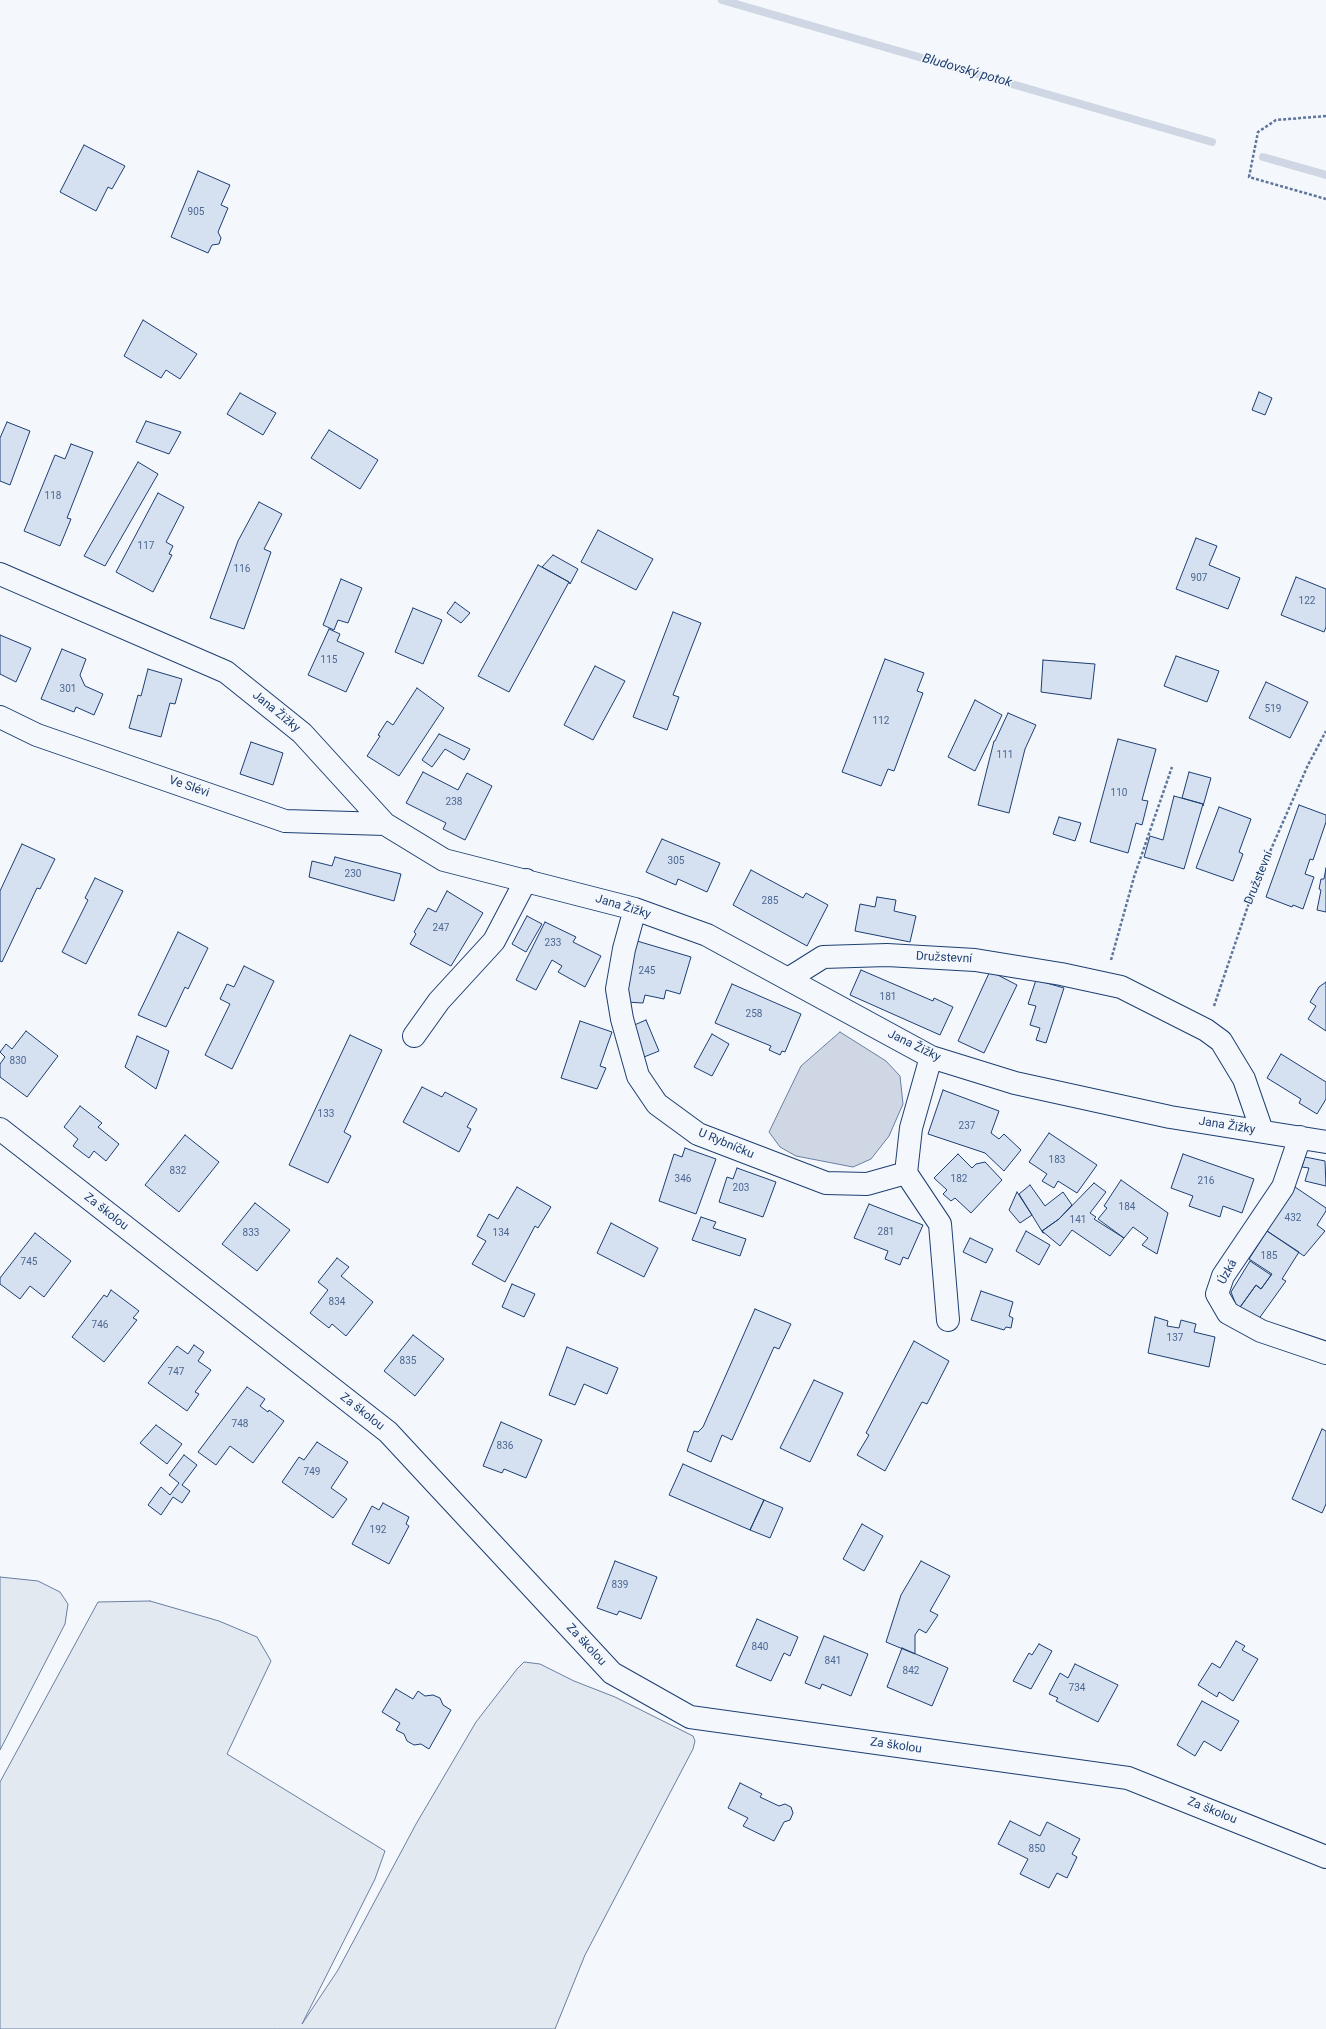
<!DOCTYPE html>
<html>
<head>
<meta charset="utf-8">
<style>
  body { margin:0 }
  canvas { display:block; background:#f4f7fb }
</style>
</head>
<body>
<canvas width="1326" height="2029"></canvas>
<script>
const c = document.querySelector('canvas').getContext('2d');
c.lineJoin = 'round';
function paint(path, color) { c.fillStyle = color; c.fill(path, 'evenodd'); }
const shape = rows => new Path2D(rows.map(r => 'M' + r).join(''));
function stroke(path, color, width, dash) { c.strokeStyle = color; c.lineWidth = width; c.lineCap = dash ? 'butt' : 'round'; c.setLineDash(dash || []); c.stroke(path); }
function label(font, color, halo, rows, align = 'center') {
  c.font = font + ' Roboto,sans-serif'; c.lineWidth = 3; c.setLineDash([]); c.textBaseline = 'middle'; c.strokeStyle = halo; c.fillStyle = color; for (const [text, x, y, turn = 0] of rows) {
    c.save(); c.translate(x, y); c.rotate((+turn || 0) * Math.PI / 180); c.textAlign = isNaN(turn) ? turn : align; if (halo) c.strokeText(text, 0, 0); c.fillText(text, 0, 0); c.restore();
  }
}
const green = shape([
  [0,1577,38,1581,60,1592,68,1604,65,1624,0,1750,0,1577],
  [150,1601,219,1621,257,1637,271,1661,227,1754,385,1851,375,1879,302,2024,338,1970,416,1824,476,1722,517,1669,524,1662,540,1664,574,1681,615,1697,693,1736,695,1741,693,1749,585,1955,555,2029,0,2029,0,1782,98,1602,150,1601]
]);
paint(green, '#e3e9f0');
stroke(green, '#687fa3', 1);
const water = shape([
  [840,1032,886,1061,900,1076,903,1104,889,1136,871,1159,853,1167,796,1156,780,1147,769,1132,801,1066,840,1032]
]);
paint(water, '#cfd7e4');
stroke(water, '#687fa3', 1);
stroke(shape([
  [722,0,1212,142],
  [1263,157,1326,175]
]), '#cfd7e4', 8);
const building = shape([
  [84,145,125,166,112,189,108,187,96,211,60,192,84,145],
  [198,171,230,185,221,205,228,208,218,232,221,238,219,244,212,245,208,253,171,237,198,171],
  [143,320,197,354,180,379,166,370,161,378,124,356,143,320],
  [1259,392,1272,398,1265,415,1252,410,1259,392],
  [240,393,276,413,263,435,227,414,240,393],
  [146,421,181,432,169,454,136,442,146,421],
  [7,422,30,431,10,485,0,481,0,438,7,422],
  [329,430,378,460,360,489,311,458,329,430],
  [71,444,93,452,67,518,71,519,60,546,24,531,55,455,65,459,71,444],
  [138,462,158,474,105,566,84,556,138,462],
  [158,493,184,507,166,542,173,546,169,554,172,555,153,592,116,572,158,493],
  [259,502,282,514,264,549,271,552,244,629,210,618,238,541,259,502],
  [598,530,653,559,636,590,581,562,598,530],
  [1196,538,1217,546,1209,565,1240,578,1228,609,1176,589,1196,538],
  [553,555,578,569,570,584,569,582,542,567,553,555],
  [538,565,569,582,509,692,478,676,538,565],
  [1296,577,1326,589,1326,627,1324,632,1281,615,1296,577],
  [341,579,362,588,348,623,338,620,334,630,323,625,341,579],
  [455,602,470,613,461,623,447,613,455,602],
  [413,608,442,620,423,664,395,652,413,608],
  [673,612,701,623,673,695,679,697,667,730,633,717,673,612],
  [329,629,340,634,337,641,364,653,346,692,308,675,329,629],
  [0,635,31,648,16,682,0,674,0,635],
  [62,649,86,659,80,675,85,686,103,694,94,715,76,707,74,712,41,699,62,649],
  [1176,656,1219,671,1207,702,1164,686,1176,656],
  [885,659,924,673,917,691,923,693,894,771,888,769,881,786,842,772,885,659],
  [1043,660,1095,664,1091,699,1041,692,1043,660],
  [595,666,625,681,593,740,564,725,595,666],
  [148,669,182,679,175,704,170,703,161,737,129,728,138,695,141,696,148,669],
  [1266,682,1308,702,1290,738,1249,718,1266,682],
  [417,688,444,708,399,776,367,756,380,736,378,735,387,721,393,725,417,688],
  [975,700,1002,715,975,771,948,757,975,700],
  [1008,713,1036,725,1025,749,1009,813,978,805,994,741,995,741,1008,713],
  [439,734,470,749,464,760,445,749,432,767,422,760,439,734],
  [1118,739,1156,749,1142,800,1148,801,1142,825,1136,823,1128,853,1090,842,1118,739],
  [251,742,283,753,273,785,240,774,251,742],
  [423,772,458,790,467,773,492,786,465,840,443,829,446,823,406,803,423,772],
  [1189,772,1211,778,1203,806,1203,804,1182,798,1189,772],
  [1174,796,1203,804,1184,869,1144,857,1150,836,1163,840,1174,796],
  [1299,805,1326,815,1326,822,1313,860,1310,859,1305,874,1314,877,1303,909,1293,905,1292,907,1266,897,1299,805],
  [1219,807,1251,819,1239,852,1243,854,1233,881,1196,868,1219,807],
  [1059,817,1081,823,1075,841,1053,834,1059,817],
  [662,839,720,863,707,892,678,879,676,885,646,872,662,839],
  [22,844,55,859,40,889,37,888,2,962,0,961,0,891,22,844],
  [335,857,401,874,394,901,309,877,312,861,332,866,335,857],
  [1326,868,1326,912,1317,910,1321,890,1319,889,1321,879,1324,879,1326,868],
  [751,870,803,898,806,893,828,905,807,946,733,905,751,870],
  [95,878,123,891,86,964,62,952,88,900,85,898,95,878],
  [447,891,483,913,451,966,410,944,416,934,414,932,428,908,436,912,447,891],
  [877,897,896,900,894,911,916,916,910,942,855,931,860,904,875,907,877,897],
  [527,916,542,924,526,952,512,944,527,916],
  [545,922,576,937,573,942,601,956,585,987,558,972,562,966,552,960,536,990,516,980,545,922],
  [178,932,208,948,188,989,185,987,166,1027,138,1015,178,932],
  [637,941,691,957,680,994,666,990,664,999,645,995,643,1003,625,1002,627,979,637,941],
  [244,966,274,981,232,1069,205,1055,230,1004,220,999,227,984,234,987,244,966],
  [861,970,933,1001,934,998,953,1007,940,1035,850,995,861,970],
  [990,971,1017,985,984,1053,958,1041,990,971],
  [1036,980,1064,988,1046,1043,1036,1040,1040,1028,1030,1025,1036,1006,1028,1004,1036,980],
  [1326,982,1326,1031,1308,1019,1316,1006,1310,1002,1319,987,1326,982],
  [732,984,801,1014,785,1052,782,1051,780,1055,769,1050,771,1046,715,1023,732,984],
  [646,1020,659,1051,644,1057,632,1026,646,1020],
  [580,1021,612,1032,600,1066,606,1068,597,1089,561,1078,580,1021],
  [26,1031,58,1056,27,1097,0,1077,0,1064,5,1057,0,1052,6,1044,12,1049,26,1031],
  [712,1034,729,1044,712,1076,694,1067,712,1034],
  [350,1035,382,1050,344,1132,351,1136,328,1183,289,1165,350,1035],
  [137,1036,169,1051,156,1089,125,1067,137,1036],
  [1281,1054,1326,1082,1326,1099,1317,1114,1299,1103,1301,1099,1267,1078,1281,1054],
  [422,1087,442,1097,445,1092,477,1109,467,1127,471,1129,459,1152,403,1122,422,1087],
  [943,1090,999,1111,991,1133,999,1139,1004,1134,1021,1150,1004,1171,985,1153,928,1134,943,1090],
  [80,1106,102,1123,98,1127,119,1144,106,1161,94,1151,89,1158,73,1146,78,1139,64,1127,80,1106],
  [1049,1133,1097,1165,1077,1193,1058,1181,1054,1188,1042,1181,1047,1174,1029,1162,1049,1133],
  [185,1135,219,1162,179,1212,145,1185,185,1135],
  [685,1148,716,1159,696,1214,659,1201,674,1154,682,1157,685,1148],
  [958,1154,972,1168,976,1164,985,1162,1002,1180,971,1213,955,1198,951,1201,943,1194,947,1190,934,1178,958,1154],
  [1183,1154,1254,1179,1242,1213,1223,1206,1220,1217,1189,1206,1193,1196,1171,1188,1183,1154],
  [1305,1157,1325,1161,1326,1186,1305,1181,1309,1168,1302,1167,1305,1157],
  [737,1168,776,1182,763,1217,719,1202,727,1177,733,1179,737,1168],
  [1121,1180,1168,1213,1157,1254,1142,1245,1148,1238,1133,1227,1124,1238,1098,1219,1107,1208,1104,1206,1121,1180],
  [1094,1183,1106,1192,1090,1213,1096,1217,1094,1219,1124,1238,1110,1256,1072,1230,1060,1246,1042,1231,1059,1219,1094,1183],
  [1030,1185,1045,1206,1063,1192,1072,1205,1059,1219,1042,1231,1044,1233,1043,1233,1019,1194,1030,1185],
  [517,1187,551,1207,538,1228,535,1226,505,1282,472,1264,486,1241,477,1236,489,1214,498,1219,517,1187],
  [1295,1187,1326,1208,1326,1211,1317,1225,1325,1231,1304,1256,1267,1231,1295,1187],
  [1017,1192,1032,1215,1020,1223,1009,1210,1017,1192],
  [255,1203,290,1230,257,1271,222,1244,255,1203],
  [869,1204,923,1225,908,1259,903,1257,900,1265,885,1259,888,1251,854,1238,869,1204],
  [701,1217,716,1222,713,1228,746,1239,740,1256,692,1240,701,1217],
  [611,1223,658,1248,644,1277,597,1253,611,1223],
  [1026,1231,1050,1245,1039,1265,1016,1251,1026,1231],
  [1267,1231,1299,1252,1282,1279,1286,1281,1258,1320,1238,1310,1256,1285,1261,1289,1272,1274,1249,1259,1267,1231],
  [35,1233,71,1261,44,1297,30,1286,20,1299,0,1284,0,1278,35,1233],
  [970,1238,993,1249,986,1263,963,1252,970,1238],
  [337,1258,349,1267,341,1276,373,1302,346,1336,332,1324,329,1328,310,1313,328,1290,318,1282,337,1258],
  [1250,1261,1271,1275,1261,1289,1256,1285,1238,1310,1231,1292,1250,1261],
  [512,1284,535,1294,524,1317,502,1307,512,1284],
  [111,1290,139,1311,133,1318,137,1320,104,1362,72,1337,104,1295,107,1297,111,1290],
  [981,1291,1013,1302,1009,1316,1013,1318,1011,1328,1006,1327,1004,1330,971,1320,981,1291],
  [755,1309,791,1324,779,1349,774,1347,732,1440,722,1435,711,1462,687,1451,694,1431,698,1432,703,1427,755,1309],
  [1155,1317,1168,1321,1167,1326,1179,1328,1181,1320,1196,1324,1194,1332,1215,1337,1209,1367,1148,1353,1155,1317],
  [413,1335,444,1359,415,1396,384,1371,413,1335],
  [914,1341,949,1361,927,1404,922,1402,885,1471,857,1455,869,1435,866,1433,914,1341],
  [194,1345,204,1352,198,1361,211,1370,195,1392,199,1394,187,1411,148,1383,177,1346,188,1354,194,1345],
  [567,1347,618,1368,607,1394,584,1384,575,1405,549,1395,567,1347],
  [814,1380,843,1393,810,1462,780,1448,814,1380],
  [247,1387,265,1399,260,1406,268,1412,269,1410,284,1421,253,1463,230,1446,216,1465,198,1452,247,1387],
  [501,1422,542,1440,526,1478,504,1469,502,1473,483,1466,501,1422],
  [156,1425,182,1444,167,1464,140,1443,156,1425],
  [1322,1429,1326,1431,1326,1504,1322,1513,1292,1499,1322,1429],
  [317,1442,348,1462,331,1488,347,1499,333,1518,282,1482,299,1457,304,1460,317,1442],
  [184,1455,197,1465,182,1485,190,1491,182,1503,173,1497,161,1515,148,1505,161,1487,170,1495,179,1483,169,1475,184,1455],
  [683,1464,764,1500,750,1530,669,1495,683,1464],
  [764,1500,783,1508,770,1538,750,1530,764,1500],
  [383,1503,409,1517,406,1524,409,1526,389,1564,352,1544,372,1506,379,1510,383,1503],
  [862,1524,883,1536,864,1571,843,1559,862,1524],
  [615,1561,657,1577,641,1619,619,1611,617,1615,597,1608,615,1561],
  [921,1561,950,1576,930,1611,938,1615,926,1633,919,1629,915,1635,915,1654,886,1642,901,1595,921,1561],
  [757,1619,798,1637,790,1656,784,1653,771,1681,736,1666,757,1619],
  [824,1636,868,1654,851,1696,822,1684,820,1689,805,1683,824,1636],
  [1236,1641,1245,1646,1242,1650,1258,1659,1233,1701,1219,1692,1217,1697,1198,1685,1212,1663,1220,1668,1236,1641],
  [1039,1644,1052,1651,1031,1689,1013,1681,1029,1653,1032,1655,1039,1644],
  [902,1648,948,1668,932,1706,887,1687,902,1648],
  [1075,1664,1118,1685,1098,1722,1056,1701,1058,1698,1049,1694,1060,1673,1068,1678,1075,1664],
  [396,1689,413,1699,418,1691,425,1696,433,1695,440,1698,443,1705,451,1710,429,1749,421,1744,414,1745,407,1741,404,1734,396,1730,400,1723,382,1712,396,1689],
  [1202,1701,1239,1721,1221,1751,1204,1741,1195,1756,1177,1745,1202,1701],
  [740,1783,762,1794,760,1797,779,1806,785,1804,791,1807,793,1813,790,1820,784,1822,774,1841,743,1826,748,1818,728,1808,740,1783],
  [1010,1821,1040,1836,1047,1822,1080,1839,1072,1854,1077,1857,1067,1878,1057,1873,1049,1888,1020,1874,1028,1859,998,1844,1010,1821]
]);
paint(building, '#d5e0f0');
stroke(building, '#1d3f73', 1);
const minor = shape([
  [0,574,226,672,302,733,385,824,444,860,635,909,707,935,931,1057,1015,1083,1170,1117,1326,1142],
  [0,717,37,735,285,821,385,824],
  [635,909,624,949,617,989,622,1019,638,1076,657,1104,698,1134,826,1183,867,1184,906,1173],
  [788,979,823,957,887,955,975,960,1061,974,1121,987,1206,1030,1221,1041,1244,1079,1262,1131],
  [414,1036,439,1001,494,941,526,880],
  [931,1057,911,1128,906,1173,940,1224,948,1320],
  [0,1129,388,1432,612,1673,690,1717,1128,1778,1326,1857],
  [1300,1137,1283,1187,1223,1276,1217,1294,1228,1313,1261,1331,1326,1353]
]);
stroke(minor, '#1d3f73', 24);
stroke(shape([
  [1326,116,1276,120,1258,132,1249,177,1326,199],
  [1111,960,1134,877,1172,767],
  [1214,1006,1254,888,1308,765,1326,731]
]), '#5e769c', 2.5, [3, 2]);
stroke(minor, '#f4f7fb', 22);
label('10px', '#4b6792', null, [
  ["905",196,212],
  ["118",53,496],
  ["117",146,546],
  ["116",242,569],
  ["907",1199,578],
  ["122",1307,601],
  ["115",329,660],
  ["301",68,689],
  ["519",1273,709],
  ["112",881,721],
  ["111",1005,755],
  ["110",1119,793],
  ["238",454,802],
  ["305",676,861],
  ["230",353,874],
  ["285",770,901],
  ["247",441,928],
  ["233",553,943],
  ["245",647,971],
  ["181",888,997],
  ["258",754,1014],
  ["830",18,1061],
  ["133",326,1114],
  ["237",967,1126],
  ["183",1057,1160],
  ["832",178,1171],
  ["346",683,1179],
  ["182",959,1179],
  ["216",1206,1181],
  ["203",741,1188],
  ["184",1127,1207],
  ["432",1293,1218],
  ["141",1078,1220],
  ["281",886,1232],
  ["833",251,1233],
  ["134",501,1233],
  ["185",1269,1256],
  ["745",29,1262],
  ["834",337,1302],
  ["746",100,1325],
  ["137",1175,1338],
  ["835",408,1361],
  ["747",176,1372],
  ["748",240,1424],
  ["836",505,1446],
  ["749",312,1472],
  ["192",378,1530],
  ["839",620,1585],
  ["840",760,1647],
  ["841",833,1661],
  ["842",911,1671],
  ["734",1077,1688],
  ["850",1037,1849]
]);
label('12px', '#1d3f73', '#f4f7fb', [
  ["Jana Žižky",276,712,39],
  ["Ve Slévi",189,787,19],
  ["Družstevní",1259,878,-68],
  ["Jana Žižky",623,907,17],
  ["Družstevní",944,958,3],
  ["Jana Žižky",914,1046,26],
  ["Jana Žižky",1227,1126,9],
  ["U Rybníčku",726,1144,23],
  ["Za školou",106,1212,38],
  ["Úzká",1228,1272,-61],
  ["Za školou",362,1412,38],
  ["Za školou",586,1645,47],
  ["Za školou",896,1746,8],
  ["Za školou",1212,1811,22]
]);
label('italic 13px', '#1d3f73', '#f4f7fb', [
  ["Bludovský potok",967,71,16]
]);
</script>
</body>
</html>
